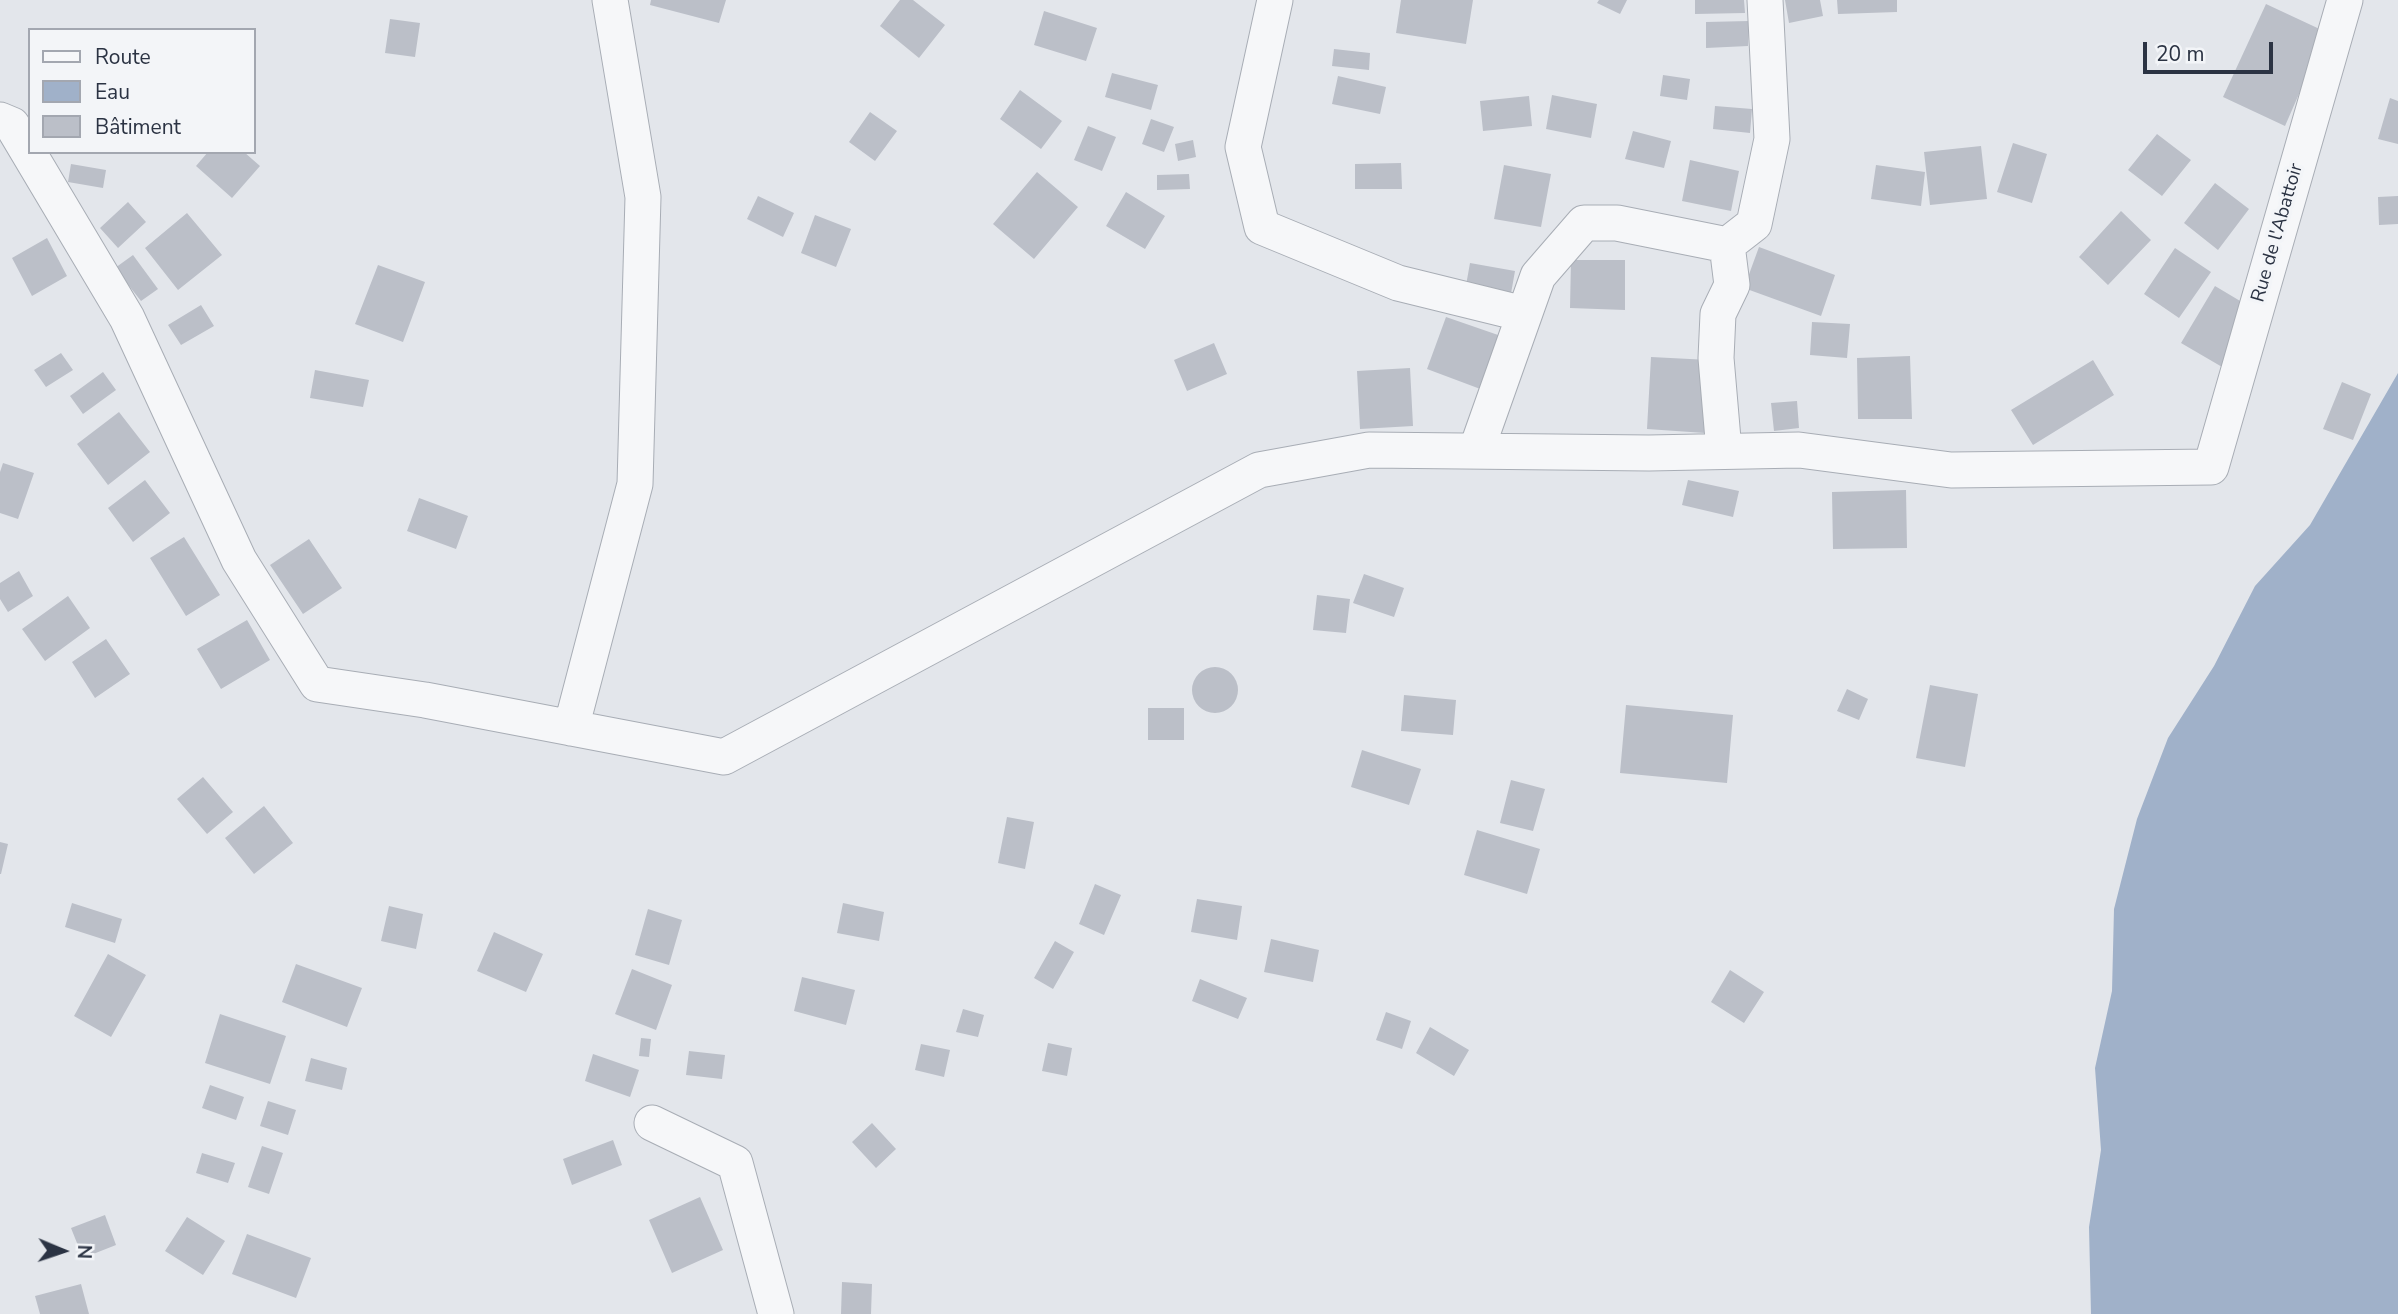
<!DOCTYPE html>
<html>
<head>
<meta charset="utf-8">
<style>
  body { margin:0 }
  #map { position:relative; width:2398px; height:1314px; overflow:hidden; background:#e3e6eb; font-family:"Nunito Sans",sans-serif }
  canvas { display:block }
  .legend { position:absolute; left:28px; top:28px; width:228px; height:126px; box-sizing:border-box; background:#f3f5f8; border:2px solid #a3a7b0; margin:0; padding:9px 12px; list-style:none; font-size:21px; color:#2b3343 }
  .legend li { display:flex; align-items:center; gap:14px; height:35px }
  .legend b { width:35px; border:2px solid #a3a7b0 }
  .north { position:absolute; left:28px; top:1216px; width:70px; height:70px; -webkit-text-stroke:5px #f3f5f8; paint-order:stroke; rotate:92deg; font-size:19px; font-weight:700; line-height:28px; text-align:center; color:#2b3343 }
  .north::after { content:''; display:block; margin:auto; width:24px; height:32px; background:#2b3343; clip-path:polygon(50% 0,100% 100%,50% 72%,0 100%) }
  .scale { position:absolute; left:2143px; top:42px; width:130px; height:32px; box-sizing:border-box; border:4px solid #2b3343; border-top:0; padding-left:9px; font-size:21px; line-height:24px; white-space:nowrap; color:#2b3343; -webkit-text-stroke:5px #f3f5f8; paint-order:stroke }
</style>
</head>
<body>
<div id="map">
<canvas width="2398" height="1314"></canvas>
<ul class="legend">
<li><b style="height:9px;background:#f6f7f9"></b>Route</li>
<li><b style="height:19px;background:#a0b1c9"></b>Eau</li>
<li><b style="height:19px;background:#bbbfc8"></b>Bâtiment</li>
</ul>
<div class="north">N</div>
<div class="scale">20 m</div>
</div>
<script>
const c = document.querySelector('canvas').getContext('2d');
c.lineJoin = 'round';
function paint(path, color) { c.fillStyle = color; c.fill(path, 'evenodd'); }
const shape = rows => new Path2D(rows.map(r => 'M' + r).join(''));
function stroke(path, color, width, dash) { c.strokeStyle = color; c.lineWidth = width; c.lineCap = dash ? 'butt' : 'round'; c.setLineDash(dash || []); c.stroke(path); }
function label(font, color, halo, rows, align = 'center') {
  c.font = font + ' "Nunito Sans",sans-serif'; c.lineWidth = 7; c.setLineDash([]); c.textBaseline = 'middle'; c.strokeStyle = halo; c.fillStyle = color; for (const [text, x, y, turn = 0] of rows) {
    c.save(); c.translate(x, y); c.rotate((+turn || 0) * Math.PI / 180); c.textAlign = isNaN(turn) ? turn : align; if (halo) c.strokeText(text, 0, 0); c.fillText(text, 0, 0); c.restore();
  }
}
paint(shape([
  [2398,373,2398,1314,2091,1314,2089,1227,2101,1150,2095,1068,2112,991,2114,909,2137,819,2168,738,2214,666,2255,586,2310,525]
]), '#a0b1c9');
paint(shape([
  [651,0,726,0,719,23,650,5],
  [900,0,913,0,945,25,919,58,880,26],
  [1401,0,1473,0,1466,44,1396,33],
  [1599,0,1627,0,1620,14,1597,3],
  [1695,0,1744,0,1745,13,1695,14],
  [1785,0,1820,0,1823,16,1789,23],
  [1837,0,1897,0,1897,12,1838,14],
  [2266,4,2326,32,2285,126,2223,97],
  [1044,11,1097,28,1086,61,1034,45],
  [390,19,420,23,415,57,385,53],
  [1749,21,1748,46,1706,48,1706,22],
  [1334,49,1370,53,1369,70,1332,66],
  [1112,73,1158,85,1151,110,1105,97],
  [1663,75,1690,79,1687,100,1660,96],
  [1338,76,1386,87,1380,114,1332,104],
  [1020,90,1062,121,1041,149,1000,119],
  [1552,95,1597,104,1591,138,1546,129],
  [1529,96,1532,126,1483,131,1480,101],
  [2390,98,2398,101,2398,144,2378,139],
  [1715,106,1752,109,1750,133,1713,129],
  [870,112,897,131,875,161,849,142],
  [1151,119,1174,127,1164,152,1142,144],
  [1088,126,1116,137,1102,171,1074,160],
  [1633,131,1671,141,1664,168,1625,159],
  [2157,134,2191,160,2162,196,2128,170],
  [1193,140,1196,157,1178,161,1175,144],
  [2013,143,2047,154,2032,203,1997,192],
  [1981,146,1987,199,1930,205,1924,152],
  [208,152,244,152,260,166,232,198,196,166],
  [1690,160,1739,171,1731,211,1682,201],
  [1401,163,1402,189,1355,189,1355,164],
  [71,164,106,170,103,188,68,182],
  [1504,165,1551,174,1541,227,1494,219],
  [1876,165,1925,172,1921,206,1871,199],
  [1037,172,1078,207,1034,259,993,224],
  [1189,174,1190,189,1157,190,1157,175],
  [2215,183,2249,209,2218,250,2184,223],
  [1126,192,1165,216,1145,249,1106,226],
  [758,196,794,213,783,237,747,219],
  [2398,196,2398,224,2379,225,2378,197],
  [128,202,146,222,118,248,100,228],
  [2121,211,2151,240,2108,285,2079,257],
  [187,213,222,255,178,290,145,248],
  [815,215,851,229,836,267,801,253],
  [47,238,67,276,32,296,12,258],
  [1759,247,1835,275,1821,316,1744,288],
  [2175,248,2211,272,2179,318,2144,294],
  [133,255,158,289,141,301,115,268],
  [1571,260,1625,260,1625,310,1570,308],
  [1470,263,1515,271,1510,299,1465,291],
  [378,265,425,282,403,342,355,324],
  [2215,286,2262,314,2229,371,2181,343],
  [201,305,214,326,181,345,168,325],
  [1446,317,1501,336,1483,390,1427,369],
  [1812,322,1850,324,1847,358,1810,355],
  [1214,343,1227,374,1187,391,1174,360],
  [61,353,73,370,46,387,34,370],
  [1910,356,1912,419,1858,419,1857,358],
  [1651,357,1709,360,1705,433,1647,429],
  [2093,360,2114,395,2033,445,2011,410],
  [1410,368,1413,426,1360,429,1357,371],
  [315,370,369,380,363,407,310,398],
  [103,372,116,390,83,414,70,396],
  [2342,382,2371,394,2353,440,2323,429],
  [1797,401,1799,428,1774,431,1771,403],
  [119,412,150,452,108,485,77,444],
  [3,463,34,473,18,519,0,513,0,472],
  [145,480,170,513,133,542,108,508],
  [1688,480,1739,491,1733,517,1682,505],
  [1906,490,1907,548,1833,549,1832,492],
  [419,498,468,516,456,549,407,531],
  [184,537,220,595,186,616,150,558],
  [309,539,342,588,303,614,270,565],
  [19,571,33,596,8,612,0,599,0,583],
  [1364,574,1404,588,1394,617,1353,603],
  [1317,595,1350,599,1346,633,1313,630],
  [68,596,90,628,45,661,22,629],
  [247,620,270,660,221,689,197,649],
  [106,639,130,674,95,698,72,662],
  '1192 690a23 23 0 1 1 46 0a23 23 0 1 1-46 0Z',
  [1930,685,1978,694,1965,767,1916,758],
  [1847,689,1868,699,1859,720,1837,711],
  [1404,695,1456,700,1453,735,1401,731],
  [1626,705,1733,715,1727,783,1620,773],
  [1148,708,1184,708,1184,740,1148,740],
  [1362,750,1421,769,1409,805,1351,787],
  [203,777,233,812,207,834,177,799],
  [1511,780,1545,789,1533,831,1500,823],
  [264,806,293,843,254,874,225,838],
  [1007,817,1034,822,1025,869,998,863],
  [1477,830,1540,849,1527,894,1464,875],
  [0,842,8,844,1,874,0,874],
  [1095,884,1121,895,1104,935,1079,924],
  [1197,899,1242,906,1237,940,1191,932],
  [72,903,122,919,115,943,65,927],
  [843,903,884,912,879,941,837,933],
  [389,906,423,914,416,949,381,941],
  [648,909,682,920,669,965,635,955],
  [494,932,543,954,526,992,477,971],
  [1271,939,1319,950,1313,982,1264,972],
  [1055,941,1074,952,1053,989,1034,978],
  [108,954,146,975,111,1037,74,1016],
  [296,964,362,988,347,1027,282,1002],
  [632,969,672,985,656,1030,615,1014],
  [1730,970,1764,992,1744,1023,1711,1002],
  [802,977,855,990,846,1025,794,1011],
  [1200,979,1247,998,1238,1019,1192,1001],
  [963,1009,984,1015,978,1037,956,1032],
  [1386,1012,1411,1021,1402,1049,1376,1040],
  [220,1014,286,1036,270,1084,205,1063],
  [1430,1027,1469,1050,1454,1076,1416,1053],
  [641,1038,651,1039,649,1057,639,1056],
  [1048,1043,1072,1048,1067,1076,1042,1071],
  [921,1044,950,1050,944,1077,915,1070],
  [689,1051,725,1055,722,1079,686,1075],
  [593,1054,639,1070,630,1097,585,1081],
  [311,1058,347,1068,342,1090,305,1081],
  [210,1085,244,1097,236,1120,202,1108],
  [268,1101,296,1110,288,1135,260,1126],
  [872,1123,896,1149,876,1168,852,1142],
  [613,1140,622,1165,572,1185,563,1159],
  [262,1146,283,1153,269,1194,248,1187],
  [202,1153,235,1163,228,1183,196,1173],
  [700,1197,723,1250,672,1273,649,1220],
  [105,1215,116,1245,83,1258,71,1228],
  [187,1217,225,1241,203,1275,165,1251],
  [247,1234,311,1258,296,1298,232,1274],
  [842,1282,872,1284,871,1314,841,1314],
  [81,1284,89,1314,40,1314,35,1296]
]), '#bbbfc8');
const minor = shape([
  [1275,0,1243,147,1262,227,1398,283,1524,314],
  [0,120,12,125,127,318,239,560,317,684,425,700,724,757,1259,470,1369,450,1649,453,1799,450,1951,470,2211,467,2345,0],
  [1476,451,1538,276,1584,223,1617,223,1727,245],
  [1724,451,1716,358,1718,314,1732,285,1727,245,1754,224,1772,139,1765,0],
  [571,728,635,484,643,197,610,0],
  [652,1123,735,1163,776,1314]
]);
stroke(minor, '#a8adb5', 37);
stroke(minor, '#f6f7f9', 35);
label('19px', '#2b3343', '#f3f5f8', [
  ["Rue de l'Abattoir",2278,233,-74]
]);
</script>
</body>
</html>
